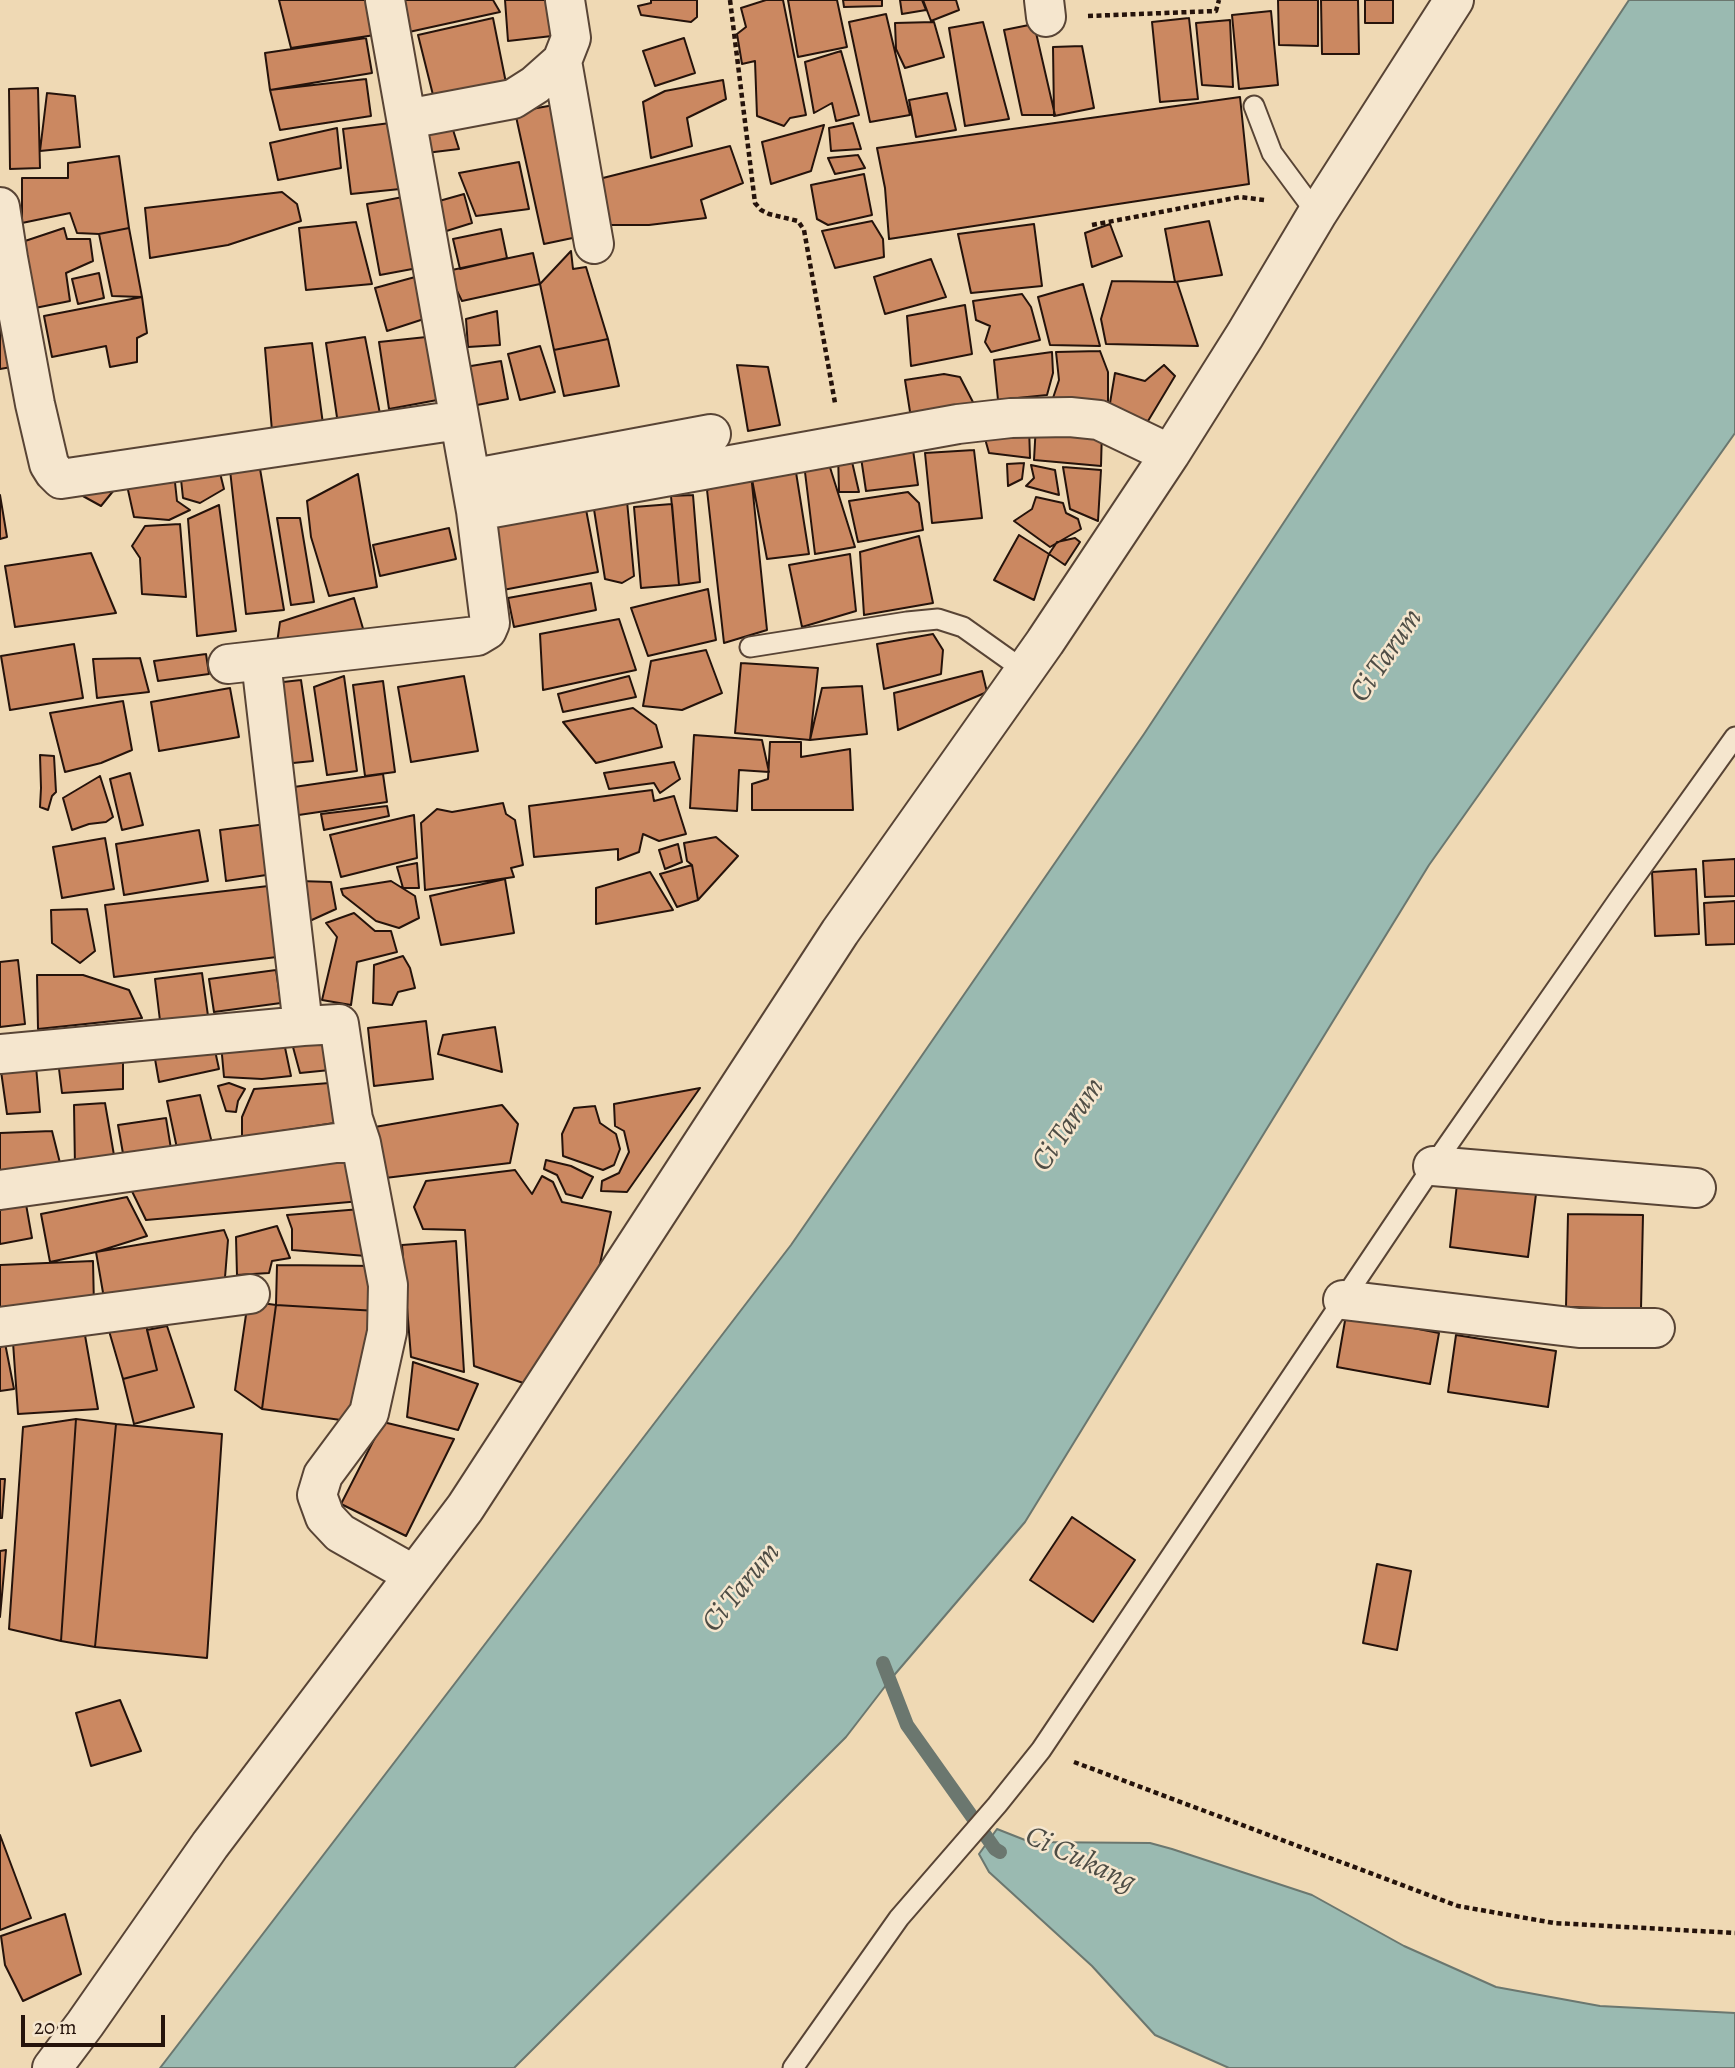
<!DOCTYPE html>
<html>
<head>
<meta charset="utf-8">
<style>
  body { margin:0 }
  #map { position:relative; width:1735px; height:2068px; overflow:hidden; background:#efd9b4; font-family:Alegreya,serif }
  canvas { display:block }
  .scale { position:absolute; left:21px; top:2015px; width:144px; height:32px; box-sizing:border-box; border:4px solid #25130b; border-top:0; padding-left:9px; font-size:21px; line-height:24px; white-space:nowrap; color:#25130b; -webkit-text-stroke:5px #f5e6ce; paint-order:stroke }
</style>
</head>
<body>
<div id="map">
<canvas width="1735" height="2068"></canvas>
<div class="scale">20 m</div>
</div>
<script>
const c = document.querySelector('canvas').getContext('2d');
c.lineJoin = 'round';
function paint(path, color) { c.fillStyle = color; c.fill(path, 'evenodd'); }
const shape = rows => new Path2D(rows.map(r => 'M' + r).join(''));
function stroke(path, color, width, dash) { c.strokeStyle = color; c.lineWidth = width; c.lineCap = dash ? 'butt' : 'round'; c.setLineDash(dash || []); c.stroke(path); }
function label(font, color, halo, rows, align = 'center') {
  c.font = font + ' Alegreya,serif'; c.lineWidth = 5; c.setLineDash([]); c.textBaseline = 'middle'; c.strokeStyle = halo; c.fillStyle = color; for (const [text, x, y, turn = 0] of rows) {
    c.save(); c.translate(x, y); c.rotate((+turn || 0) * Math.PI / 180); c.textAlign = isNaN(turn) ? turn : align; if (halo) c.strokeText(text, 0, 0); c.fillText(text, 0, 0); c.restore();
  }
}
const water = shape([
  [1629,0,1735,0,1735,433,1429,865,1025,1522,890,1680,846,1737,514,2068,160,2068,791,1245,1144,734,1629,0],
  [997,1829,1030,1842,1150,1843,1172,1849,1312,1895,1404,1946,1496,1987,1600,2006,1735,2013,1735,2068,1229,2068,1155,2035,1092,1966,989,1872,979,1854,997,1829]
]);
paint(water, '#9abab1');
stroke(water, '#6b776f', 2);
stroke(shape([
  [883,1663,907,1725,995,1849,1000,1852]
]), '#6b776f', 14);
const building = shape([
  [279,0,373,0,381,34,291,48,279,0],
  [403,0,493,0,500,12,409,32,403,0],
  [505,0,548,0,552,36,508,41,505,0],
  [651,0,697,0,697,17,691,22,641,15,638,6,651,3,651,0],
  [766,0,783,0,806,115,790,118,784,126,757,116,755,61,742,64,737,34,746,27,741,8,766,0],
  [788,0,837,0,847,47,798,57,788,0],
  [843,0,882,0,882,6,844,7,843,0],
  [900,0,922,0,926,10,902,14,900,0],
  [923,0,956,0,959,10,931,21,923,0],
  [1278,0,1318,0,1318,46,1279,45,1278,0],
  [1321,0,1358,0,1359,54,1322,54,1321,0],
  [1365,0,1393,0,1393,23,1365,23,1365,0],
  [1271,11,1278,85,1239,89,1232,15,1271,11],
  [886,14,910,115,870,122,849,22,886,14],
  [493,18,508,93,436,107,418,35,493,18],
  [1189,18,1198,99,1160,102,1152,22,1189,18],
  [1230,20,1233,87,1202,85,1196,23,1230,20],
  [934,22,944,57,905,68,896,49,895,23,934,22],
  [983,22,1009,119,965,126,949,28,983,22],
  [1034,24,1055,115,1022,115,1004,30,1034,24],
  [366,38,372,73,270,90,265,53,366,38],
  [684,38,695,73,655,86,643,51,684,38],
  [1082,46,1094,108,1054,116,1053,47,1082,46],
  [841,51,859,115,836,121,832,103,814,113,805,62,841,51],
  [366,79,371,116,280,130,270,90,366,79],
  [723,80,726,99,687,118,692,146,651,158,643,102,665,91,723,80],
  [38,88,40,168,10,169,9,89,38,88],
  [47,93,75,96,80,147,40,151,47,93],
  [947,93,956,130,916,137,909,100,947,93],
  [1240,97,1249,184,889,239,885,188,877,148,1240,97],
  [554,105,582,236,544,244,515,112,554,105],
  [449,117,459,149,426,153,416,124,449,117],
  [398,122,410,188,351,194,343,129,398,122],
  [853,123,861,149,831,151,829,128,853,123],
  [824,125,811,171,771,184,762,142,824,125],
  [337,128,341,168,278,180,270,143,337,128],
  [730,146,743,183,701,200,706,218,649,225,595,225,587,182,730,146],
  [858,155,865,168,835,174,828,158,858,155],
  [119,156,129,228,99,234,77,233,70,213,22,223,22,178,68,178,68,163,119,156],
  [519,162,529,209,476,216,459,173,519,162],
  [864,174,872,215,828,225,817,219,811,185,864,174],
  [282,192,297,204,301,221,228,245,150,258,145,208,282,192],
  [464,194,472,223,440,233,432,203,464,194],
  [413,195,423,267,380,275,367,204,413,195],
  [872,221,883,239,884,257,835,268,822,231,872,221],
  [1209,221,1222,275,1175,282,1165,229,1209,221],
  [356,222,372,284,306,290,299,228,356,222],
  [1034,224,1042,286,971,293,958,234,1034,224],
  [1110,224,1122,256,1092,267,1085,233,1110,224],
  [64,228,67,239,90,239,93,261,66,273,70,301,35,308,25,241,64,228],
  [129,228,142,297,112,296,99,234,129,228],
  [501,229,507,258,460,269,453,239,501,229],
  [571,251,573,269,586,267,608,339,554,350,540,284,571,251],
  [533,253,540,284,462,301,447,271,533,253],
  [931,259,946,297,885,314,874,277,931,259],
  [0,270,17,366,0,369,0,270],
  [99,273,104,298,78,304,72,279,99,273],
  [426,274,430,317,387,331,375,288,426,274],
  [1112,281,1177,282,1198,346,1106,344,1101,319,1112,281],
  [1083,284,1100,346,1050,345,1038,297,1083,284],
  [1022,294,1031,307,1040,340,991,352,985,342,990,326,976,320,973,301,1022,294],
  [142,297,147,333,137,338,137,362,110,367,106,346,52,357,44,316,142,297],
  [965,305,972,354,911,366,907,316,965,305],
  [497,311,500,345,468,347,466,319,497,311],
  [436,336,448,398,389,409,379,342,436,336],
  [365,337,381,419,338,424,326,343,365,337],
  [608,339,619,386,564,396,554,350,608,339],
  [312,343,323,424,272,431,265,348,312,343],
  [540,346,555,392,520,400,508,354,540,346],
  [1100,351,1108,372,1108,415,1050,407,1059,380,1056,352,1100,351],
  [1052,352,1053,373,1047,395,998,400,994,360,1052,352],
  [501,361,508,399,477,405,468,382,465,367,501,361],
  [737,365,768,367,780,425,748,431,737,365],
  [1164,365,1175,376,1148,421,1108,415,1115,373,1145,381,1164,365],
  [944,374,960,377,976,408,911,418,905,380,944,374],
  [1036,424,1102,429,1101,466,1034,460,1036,424],
  [1029,426,1030,458,989,453,982,428,1029,426],
  [912,443,918,485,866,491,860,451,912,443],
  [974,450,982,518,932,523,925,453,974,450],
  [838,453,850,453,859,492,839,492,838,453],
  [258,457,284,610,246,614,229,461,258,457],
  [217,461,224,489,200,503,183,498,180,470,217,461],
  [828,461,855,547,815,554,804,464,828,461],
  [1024,463,1022,479,1008,486,1007,464,1024,463],
  [1031,465,1055,470,1059,495,1026,486,1034,478,1031,465],
  [795,466,809,554,767,559,751,474,795,466],
  [1063,467,1101,470,1098,521,1070,509,1063,467],
  [174,473,177,501,190,510,169,520,134,517,126,481,174,473],
  [358,474,377,587,329,596,311,537,307,501,358,474],
  [751,474,767,630,724,643,707,490,751,474],
  [114,490,101,506,81,495,114,490],
  [908,492,919,503,923,530,858,542,849,501,908,492],
  [0,495,7,537,0,539,0,495],
  [693,495,700,582,679,585,671,496,693,495],
  [1036,497,1063,503,1066,513,1078,519,1081,529,1050,547,1014,521,1032,509,1036,497],
  [584,499,598,572,503,590,489,517,584,499],
  [627,501,634,576,622,583,605,579,593,503,627,501],
  [672,504,679,585,641,588,634,507,672,504],
  [219,505,236,631,197,636,188,519,219,505],
  [277,518,300,518,314,602,291,605,277,518],
  [180,524,186,597,142,594,140,558,132,546,145,526,180,524],
  [449,528,456,559,380,576,373,545,449,528],
  [1019,535,1049,554,1034,600,994,580,1019,535],
  [919,536,933,603,864,615,860,552,919,536],
  [1075,538,1080,542,1065,565,1049,554,1057,542,1075,538],
  [91,553,116,613,15,627,5,566,91,553],
  [850,554,856,611,802,627,789,565,850,554],
  [591,583,596,610,514,627,508,598,591,583],
  [708,589,716,640,648,656,631,608,708,589],
  [354,598,367,642,276,650,280,622,354,598],
  [619,619,636,670,543,690,540,634,619,619],
  [933,634,943,650,941,674,884,689,877,644,933,634],
  [74,644,83,698,10,710,1,656,74,644],
  [706,650,722,693,682,710,643,706,651,661,706,650],
  [206,654,209,674,158,681,154,661,206,654],
  [140,658,149,692,97,698,93,659,140,658],
  [741,663,818,668,810,740,735,733,741,663],
  [982,671,987,692,898,730,894,693,982,671],
  [344,676,357,771,327,775,314,687,344,676],
  [464,676,478,751,411,762,398,687,464,676],
  [629,676,636,697,563,712,558,694,629,676],
  [301,680,313,761,283,764,274,683,301,680],
  [383,681,395,772,365,776,353,685,383,681],
  [862,686,867,734,810,740,822,688,862,686],
  [230,688,239,737,159,751,151,702,230,688],
  [123,701,132,750,101,763,65,772,50,713,123,701],
  [633,708,656,725,662,747,596,763,563,722,633,708],
  [694,735,762,740,769,772,739,770,737,811,690,808,694,735],
  [770,742,801,742,801,757,850,749,853,810,752,810,752,784,768,779,770,742],
  [40,755,54,756,56,792,52,796,48,810,40,807,41,788,40,755],
  [674,762,680,779,660,793,654,783,609,789,604,773,674,762],
  [130,773,143,825,122,830,110,779,130,773],
  [383,774,387,802,285,817,287,788,383,774],
  [100,776,113,817,106,822,89,824,72,830,63,798,100,776],
  [652,790,654,801,674,796,686,834,659,841,643,834,639,852,618,860,618,849,534,857,529,806,652,790],
  [503,803,506,814,515,820,523,865,511,868,514,877,425,890,421,823,437,809,452,812,503,803],
  [387,806,389,816,324,830,321,814,387,806],
  [414,815,417,858,341,877,330,835,414,815],
  [266,824,273,874,226,881,220,830,266,824],
  [199,830,208,881,124,895,116,844,199,830],
  [716,837,738,856,698,900,692,865,687,861,684,843,716,837],
  [105,838,114,889,62,898,53,847,105,838],
  [678,844,682,862,665,869,659,850,678,844],
  [1735,859,1735,896,1705,897,1703,861,1735,859],
  [417,863,419,888,403,888,397,867,417,863],
  [692,865,698,900,677,907,660,874,692,865],
  [1696,869,1699,934,1655,936,1652,872,1696,869],
  [650,872,673,910,596,924,596,888,650,872],
  [505,879,514,933,441,945,430,896,505,879],
  [299,881,331,882,336,909,303,924,299,881],
  [391,881,415,896,419,918,399,928,376,921,343,895,341,889,391,881],
  [277,885,285,956,114,977,105,905,277,885],
  [1735,901,1735,944,1706,945,1704,903,1735,901],
  [87,909,95,951,80,963,52,943,51,910,87,909],
  [354,913,375,931,391,931,397,952,357,962,351,1005,322,1000,337,937,326,923,354,913],
  [403,956,410,968,415,988,398,992,392,1005,373,1003,374,965,403,956],
  [18,960,25,1024,0,1027,0,962,18,960],
  [276,970,281,1003,214,1012,209,979,276,970],
  [202,973,209,1023,161,1029,155,979,202,973],
  [37,975,83,975,129,990,142,1018,38,1029,37,975],
  [426,1021,433,1079,374,1086,368,1028,426,1021],
  [495,1027,502,1072,438,1054,443,1035,495,1027],
  [333,1031,340,1069,300,1073,290,1036,333,1031],
  [283,1038,291,1076,262,1079,224,1077,221,1044,283,1038],
  [214,1046,219,1069,159,1082,155,1059,214,1046],
  [123,1055,123,1089,62,1093,58,1061,123,1055],
  [36,1066,40,1112,7,1114,1,1071,36,1066],
  [342,1082,348,1121,242,1137,242,1117,254,1089,342,1082],
  [229,1083,245,1089,238,1101,236,1112,226,1111,218,1086,229,1083],
  [700,1088,627,1192,601,1191,602,1181,619,1173,629,1152,624,1131,615,1126,614,1104,700,1088],
  [200,1095,213,1147,178,1153,167,1101,200,1095],
  [105,1103,115,1161,75,1168,74,1105,105,1103],
  [502,1105,518,1124,510,1163,385,1178,369,1128,502,1105],
  [595,1106,600,1123,616,1134,620,1149,614,1165,603,1170,563,1156,562,1134,574,1108,595,1106],
  [166,1118,172,1155,125,1165,118,1125,166,1118],
  [52,1131,62,1171,0,1171,0,1133,52,1131],
  [347,1155,361,1201,146,1220,126,1179,347,1155],
  [546,1160,571,1166,593,1177,582,1198,566,1194,557,1175,544,1169,546,1160],
  [515,1170,532,1194,542,1176,553,1182,562,1202,611,1212,593,1297,529,1385,474,1366,465,1230,423,1229,414,1207,426,1181,515,1170],
  [1457,1184,1536,1194,1528,1257,1450,1247,1457,1184],
  [24,1193,32,1238,0,1244,0,1198,24,1193],
  [127,1197,147,1236,96,1252,50,1262,41,1214,127,1197],
  [361,1209,366,1256,292,1250,292,1229,287,1215,361,1209],
  [1568,1214,1643,1215,1641,1309,1566,1307,1568,1214],
  [277,1226,290,1258,272,1261,269,1273,237,1275,236,1237,277,1226],
  [224,1230,228,1240,224,1290,106,1310,96,1252,224,1230],
  [456,1241,464,1372,411,1357,402,1245,456,1241],
  [93,1261,94,1307,0,1312,0,1265,93,1261],
  [277,1265,378,1266,377,1311,276,1305,277,1265],
  [248,1301,276,1305,262,1409,235,1390,248,1301],
  [276,1305,377,1311,355,1422,262,1409,276,1305],
  [143,1313,157,1370,123,1379,107,1324,143,1313],
  [1346,1315,1439,1333,1430,1384,1337,1367,1346,1315],
  [83,1324,98,1409,18,1414,12,1328,83,1324],
  [167,1326,194,1407,134,1424,123,1379,157,1370,147,1330,167,1326],
  [1456,1335,1556,1351,1548,1407,1448,1392,1456,1335],
  [0,1338,4,1338,14,1389,0,1391,0,1338],
  [413,1362,478,1384,458,1430,407,1417,413,1362],
  [76,1419,116,1424,95,1647,61,1641,76,1419],
  [76,1419,61,1641,9,1629,23,1427,76,1419],
  [383,1422,454,1439,406,1536,341,1504,383,1422],
  [116,1424,222,1434,207,1658,95,1647,116,1424],
  [0,1479,5,1479,2,1518,0,1518,0,1479],
  [1072,1517,1135,1560,1093,1622,1030,1580,1072,1517],
  [6,1550,0,1617,0,1551,6,1550],
  [1377,1564,1411,1571,1397,1650,1363,1643,1377,1564],
  [120,1700,141,1751,91,1766,76,1713,120,1700],
  [0,1835,31,1918,0,1930,0,1835],
  [65,1914,81,1974,23,2001,5,1965,1,1936,65,1914]
]);
paint(building, '#cb8861');
stroke(building, '#25130b', 2);
const lane = shape([
  [1254,106,1272,153,1317,214],
  [750,647,907,622,938,619,963,627,1025,671],
  [793,2068,899,1918,997,1805,1041,1750,1433,1166,1619,899,1735,737]
]);
const street = shape([
  [1044,0,1046,17],
  [562,61,594,244],
  [407,119,513,99,535,85,562,61,571,38,565,0],
  [0,207,8,258,35,404,49,464,54,472,61,479,459,420],
  [470,477,486,476,711,434],
  [476,511,958,424,1011,418,1070,417,1099,420,1170,454],
  [228,664,477,636,487,630,490,623,476,511,385,0],
  [0,1054,303,1026,261,661],
  [361,1143,388,1285,387,1332,369,1413,323,1475,317,1495,325,1517,340,1533,414,1575],
  [1433,1166,1696,1188],
  [0,1190,336,1143,361,1143,353,1119,339,1024,303,1026],
  [1343,1300,1579,1328,1655,1328],
  [0,1327,250,1294],
  [52,2068,85,2024,210,1845,465,1508,840,932,1045,642,1170,454,1245,335,1317,214,1454,0]
]);
stroke(lane, '#584435', 23);
stroke(street, '#584435', 42);
stroke(shape([
  [730,0,755,203,761,210,769,214,798,221,804,230,835,403],
  [1088,16,1216,11,1219,0],
  [1092,225,1240,197,1264,200],
  [1074,1762,1458,1906,1554,1923,1735,1933]
]), '#25130b', 4.5, [5, 3.5]);
stroke(lane, '#f5e6ce', 19);
stroke(street, '#f5e6ce', 38);
label('italic 30px', '#4e4d45', '#f5e6ce', [
  ["Ci Tarum",1387,656,-56],
  ["Ci Tarum",1069,1125,-56],
  ["Ci Tarum",742,1588,-51],
  ["Ci Cukang",1080,1860,25]
]);
</script>
</body>
</html>
